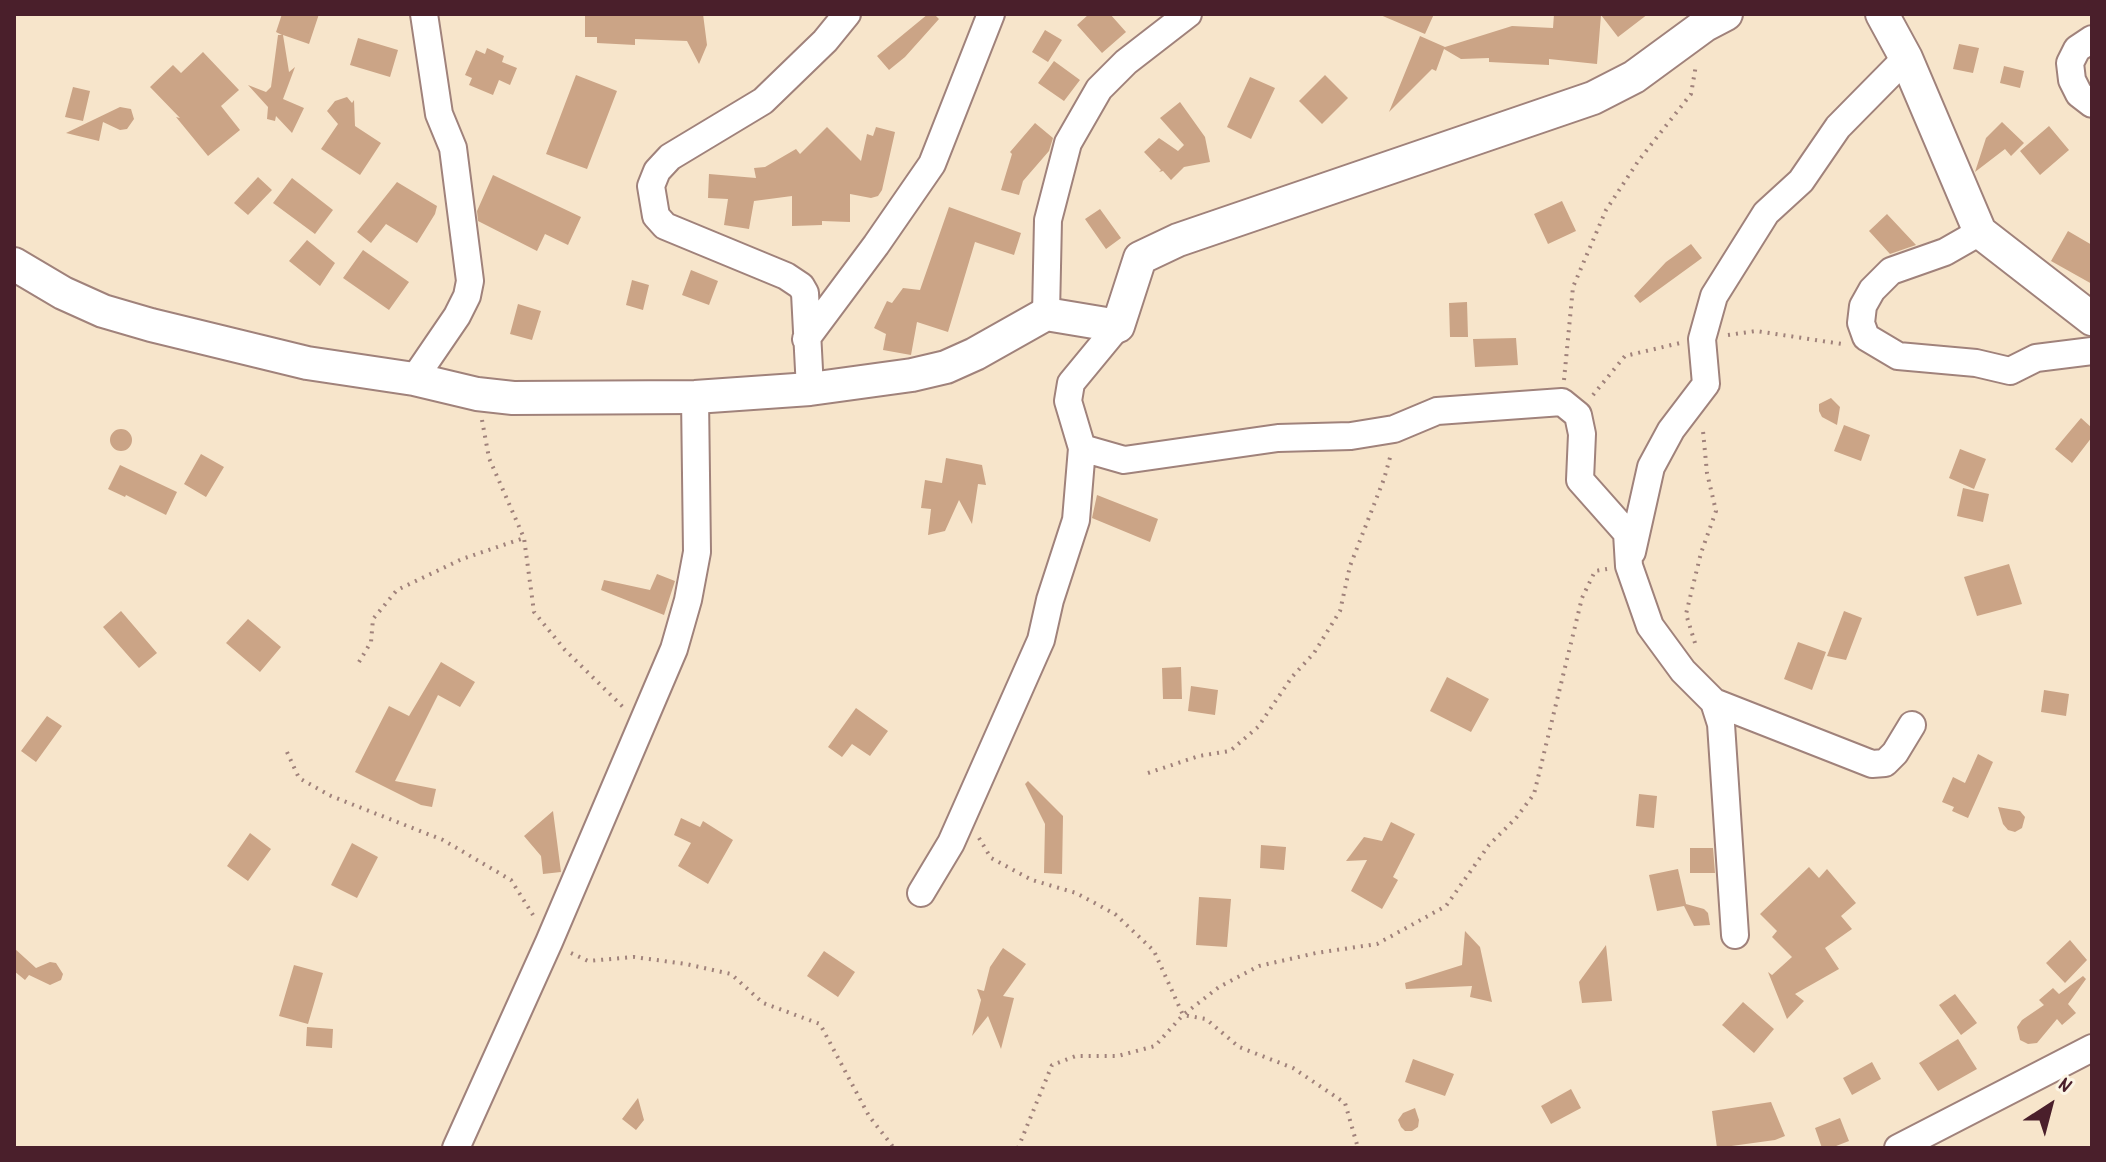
<!DOCTYPE html>
<html>
<head>
<meta charset="utf-8">
<style>
  body { margin:0 }
  #map { position:relative; width:2106px; height:1162px; overflow:hidden; background:#f7e5cb; font-family:Dekko,sans-serif }
  canvas { display:block }
  .frame { position:absolute; inset:0; border:16px solid #4a1f2b; pointer-events:none }
  .north { position:absolute; left:2010px; top:1066px; width:80px; height:80px; -webkit-text-stroke:6px #fcf5e5; paint-order:stroke; rotate:36deg; font-size:22px; font-weight:700; line-height:32px; text-align:center; color:#4a1f2b }
  .north::after { content:''; display:block; margin:auto; width:28px; height:36px; background:#4a1f2b; clip-path:polygon(50% 0,100% 100%,50% 72%,0 100%) }
</style>
</head>
<body>
<div id="map">
<canvas width="2106" height="1162"></canvas>
<div class="frame"></div>
<div class="north">N</div>
</div>
<script>
const c = document.querySelector('canvas').getContext('2d');
c.lineJoin = 'round';
function paint(path, color) { c.fillStyle = color; c.fill(path, 'evenodd'); }
const shape = rows => new Path2D(rows.map(r => 'M' + r).join(''));
function stroke(path, color, width, dash) { c.strokeStyle = color; c.lineWidth = width; c.lineCap = dash ? 'butt' : 'round'; c.setLineDash(dash || []); c.stroke(path); }
paint(shape([
  [282,14,319,14,309,44,283,35,289,72,295,67,283,99,304,108,292,133,276,116,275,121,267,119,268,107,248,85,266,92,271,87,278,35,282,35,276,32],
  [585,14,703,14,707,45,699,64,687,41,635,39,635,45,597,43,597,37,585,37],
  [928,14,934,14,939,19,905,57,889,70,877,56],
  [1089,14,1110,14,1126,32,1102,53,1077,25],
  [1378,14,1434,14,1425,34],
  [1554,14,1648,14,1618,37,1601,15,1597,64,1549,59,1549,65,1489,62,1489,58,1461,59,1444,49,1436,71,1432,69,1389,112,1420,36,1445,47,1512,26,1553,28],
  [1045,30,1062,40,1048,62,1032,52],
  [358,38,398,50,390,77,350,65],
  [1959,44,1979,48,1973,73,1953,69],
  [487,48,504,56,502,62,517,68,510,85,499,80,493,95,469,85,472,78,465,75,476,50,485,54],
  [203,52,239,90,221,106,240,130,208,156,176,117,180,118,150,87,173,65,181,73],
  [1054,61,1080,80,1064,101,1038,83],
  [2004,66,2024,71,2020,88,2000,83],
  [576,75,617,91,587,169,546,154],
  [1325,75,1348,98,1322,124,1299,101],
  [1250,77,1275,88,1251,139,1227,127],
  [73,87,90,91,83,121,65,117],
  [347,97,352,103,354,100,355,126,381,143,360,175,321,149,338,124,327,111,335,101],
  [1180,102,1205,137,1210,162,1184,167,1171,180,1163,171,1159,172,1161,170,1144,152,1159,138,1178,151,1184,145,1160,118],
  [120,107,131,109,134,119,127,129,120,130,103,122,99,141,66,133],
  [2002,122,2024,143,2011,156,2005,149,1975,172,1986,138],
  [1035,123,1053,138,1049,151,1023,181,1019,195,1001,190,1012,154,1010,152],
  [2049,126,2069,150,2040,175,2020,151],
  [827,127,861,161,867,134,873,136,876,127,895,132,882,190,878,196,871,198,850,194,850,222,822,221,822,225,792,226,792,196,754,201,749,229,724,225,728,199,708,198,709,174,756,178,754,168,765,167,796,149,800,154],
  [493,175,581,217,568,245,545,234,537,251,478,221,477,211],
  [258,177,272,190,248,215,234,203],
  [292,178,333,210,315,234,273,203],
  [397,182,437,206,435,214,417,243,386,224,371,243,357,232],
  [1562,201,1576,231,1548,244,1534,214],
  [949,207,1021,233,1014,255,975,242,948,332,917,322,911,355,883,350,886,334,874,328,887,301,892,303,903,288,920,290],
  [1100,209,1121,238,1106,249,1085,219],
  [1887,214,1916,245,1890,254,1869,231],
  [2068,231,2092,245,2092,284,2051,261],
  [307,240,335,263,320,286,289,261],
  [1691,244,1702,258,1640,303,1634,296,1666,262],
  [363,250,409,282,389,310,343,278],
  [691,270,718,281,709,305,682,295],
  [632,280,649,285,643,310,626,305],
  [1467,302,1468,337,1450,337,1449,303],
  [518,304,541,311,532,340,510,334],
  [1516,338,1518,365,1475,367,1473,339],
  [1831,398,1840,407,1837,425,1822,417,1819,411,1819,404],
  [2081,418,2092,428,2092,437,2072,463,2055,449],
  [1844,425,1870,435,1861,461,1834,451],
  '110 440a11 11 0 1 1 22 0a11 11 0 1 1-22 0Z',
  [1960,449,1986,459,1974,489,1949,478],
  [201,454,224,467,206,497,184,484],
  [946,458,982,465,986,485,978,484,972,524,959,500,945,531,928,535,931,509,921,508,925,480,942,483],
  [120,465,177,492,166,515,126,495,125,497,108,489],
  [1963,488,1989,494,1983,522,1957,516],
  [1097,495,1158,519,1150,542,1092,518],
  [2009,564,2022,604,1977,616,1964,577],
  [657,574,675,581,664,615,601,590,604,580,650,590],
  [121,611,157,653,139,668,103,627],
  [1844,611,1862,618,1846,660,1827,656],
  [248,619,281,647,260,672,226,643],
  [1798,642,1826,652,1812,690,1784,679],
  [441,662,475,682,460,707,438,695,395,781,436,789,432,807,421,805,355,772,389,706,409,716],
  [1181,667,1182,699,1163,699,1162,668],
  [1447,677,1489,699,1471,732,1430,711],
  [1191,686,1218,690,1215,715,1188,711],
  [2044,690,2069,694,2066,716,2041,712],
  [856,708,888,731,870,756,852,744,842,757,828,747],
  [47,716,62,726,36,762,21,751],
  [1978,754,1993,762,1968,818,1952,811,1954,807,1942,802,1953,777,1965,783],
  [1028,781,1063,816,1062,874,1044,873,1045,824,1025,784],
  [1639,794,1657,796,1654,828,1636,826],
  [1998,807,2020,811,2025,817,2022,828,2015,832,2008,830,2003,824],
  [553,811,561,872,543,874,541,856,524,836],
  [681,818,700,827,703,821,733,840,708,884,678,866,691,843,674,835],
  [1391,822,1415,834,1393,877,1398,880,1382,909,1351,891,1367,860,1346,861,1364,837,1382,841],
  [250,833,271,849,248,881,227,866],
  [352,843,378,857,357,898,331,885],
  [1261,845,1286,847,1284,870,1260,868],
  [1690,848,1713,848,1715,873,1690,873],
  [1809,867,1819,878,1827,869,1856,903,1841,916,1852,929,1825,948,1839,969,1795,994,1804,1001,1787,1019,1768,972,1772,975,1792,957,1772,937,1777,931,1760,914],
  [1678,869,1686,904,1704,909,1708,913,1710,925,1694,926,1684,906,1657,911,1649,875],
  [1199,897,1231,899,1227,947,1196,945],
  [1465,931,1480,947,1492,1002,1470,997,1472,986,1406,989,1405,983,1462,965],
  [2070,940,2087,960,2065,983,2046,963],
  [1606,945,1612,1001,1582,1003,1579,982],
  [14,948,36,968,50,962,56,963,63,974,61,980,50,985,29,975,25,980,14,971],
  [1003,948,1026,964,1003,996,1014,998,1001,1049,988,1016,972,1036,981,1000,977,989,984,991,990,967],
  [824,951,855,972,838,997,807,976],
  [294,965,323,973,308,1024,279,1016],
  [2083,976,2086,979,2068,1004,2076,1013,2062,1025,2057,1019,2037,1043,2028,1044,2020,1040,2017,1027,2022,1020,2044,1005,2039,1000,2053,988,2059,994],
  [1955,994,1977,1023,1961,1035,1939,1005],
  [1743,1002,1774,1029,1754,1053,1722,1025],
  [307,1027,333,1029,332,1048,306,1046],
  [1958,1039,1977,1069,1938,1091,1919,1063],
  [1413,1059,1454,1074,1445,1096,1405,1082],
  [1872,1062,1881,1079,1852,1095,1843,1078],
  [1571,1089,1581,1108,1551,1124,1541,1106],
  [638,1098,644,1120,636,1130,622,1119],
  [1771,1102,1785,1136,1775,1140,1717,1148,1712,1111],
  [1415,1108,1419,1120,1418,1127,1412,1131,1405,1131,1401,1127,1398,1120,1403,1113],
  [1840,1118,1849,1141,1831,1148,1822,1148,1815,1128]
]), '#cba486');
const minor = shape([
  [2092,39,2077,49,2070,63,2072,80,2079,94,2092,104],
  [1980,232,1945,252,1891,271,1872,290,1863,306,1861,323,1866,337,1898,356,1976,363,2010,371,2036,358,2092,351],
  [1046,314,1048,220,1068,143,1099,89,1126,62,1188,14],
  [806,339,876,245,932,164,991,14],
  [414,379,457,316,467,296,470,281,453,148,439,114,424,14],
  [810,389,805,293,801,286,786,276,665,226,656,216,651,186,657,171,670,157,763,101,825,41,847,14],
  [1082,448,1124,460,1278,438,1351,436,1394,429,1437,411,1562,402,1578,415,1582,434,1580,480,1627,533,1629,566,1650,626,1683,671,1714,702,1872,764,1885,763,1895,753,1912,725],
  [1632,552,1651,467,1671,430,1706,384,1702,339,1714,296,1766,213,1801,181,1838,127,1906,58],
  [1714,702,1721,724,1735,935],
  [921,893,951,843,1041,640,1050,600,1076,520,1082,448,1068,401,1071,383,1118,326],
  [456,1148,549,942,674,649,688,600,697,552,695,397],
  [1898,1148,2092,1048]
]);
const tertiary = shape([
  [1882,14,1906,58,1980,232,2092,319],
  [14,264,63,293,103,311,151,325,307,363,414,379,477,394,513,398,695,397,810,389,912,375,946,367,975,354,1046,314,1118,326,1140,258,1178,240,1593,98,1634,77,1705,25,1726,14]
]);
stroke(minor, '#a0827b', 30);
stroke(tertiary, '#a0827b', 36);
stroke(shape([
  [1728,335,1756,331,1842,344],
  [1564,380,1573,287,1606,210,1639,160,1691,94,1696,65],
  [1593,395,1625,356,1680,343],
  [482,420,489,458,524,538,534,612,565,650,623,707],
  [1695,643,1686,614,1701,553,1716,511,1707,473,1703,431],
  [359,662,371,642,373,619,397,590,462,559,524,538],
  [287,752,299,778,331,796,443,840,511,880,533,915],
  [1148,773,1199,756,1230,751,1258,727,1292,677,1314,653,1340,611,1350,566,1384,479,1391,454],
  [979,838,991,858,1032,880,1076,893,1115,914,1154,951,1183,1015,1206,1019,1239,1047,1293,1068,1345,1103,1358,1148],
  [571,953,588,961,634,957,686,964,731,974,763,1003,820,1024,869,1116,894,1148],
  [1018,1148,1052,1065,1076,1056,1118,1056,1155,1046,1183,1015,1219,987,1259,966,1316,953,1377,944,1446,906,1489,845,1516,818,1534,794,1582,598,1595,571,1607,569]
]), '#a0827b', 4, [2, 6]);
stroke(minor, '#fff', 26);
stroke(tertiary, '#fff', 32);
</script>
</body>
</html>
